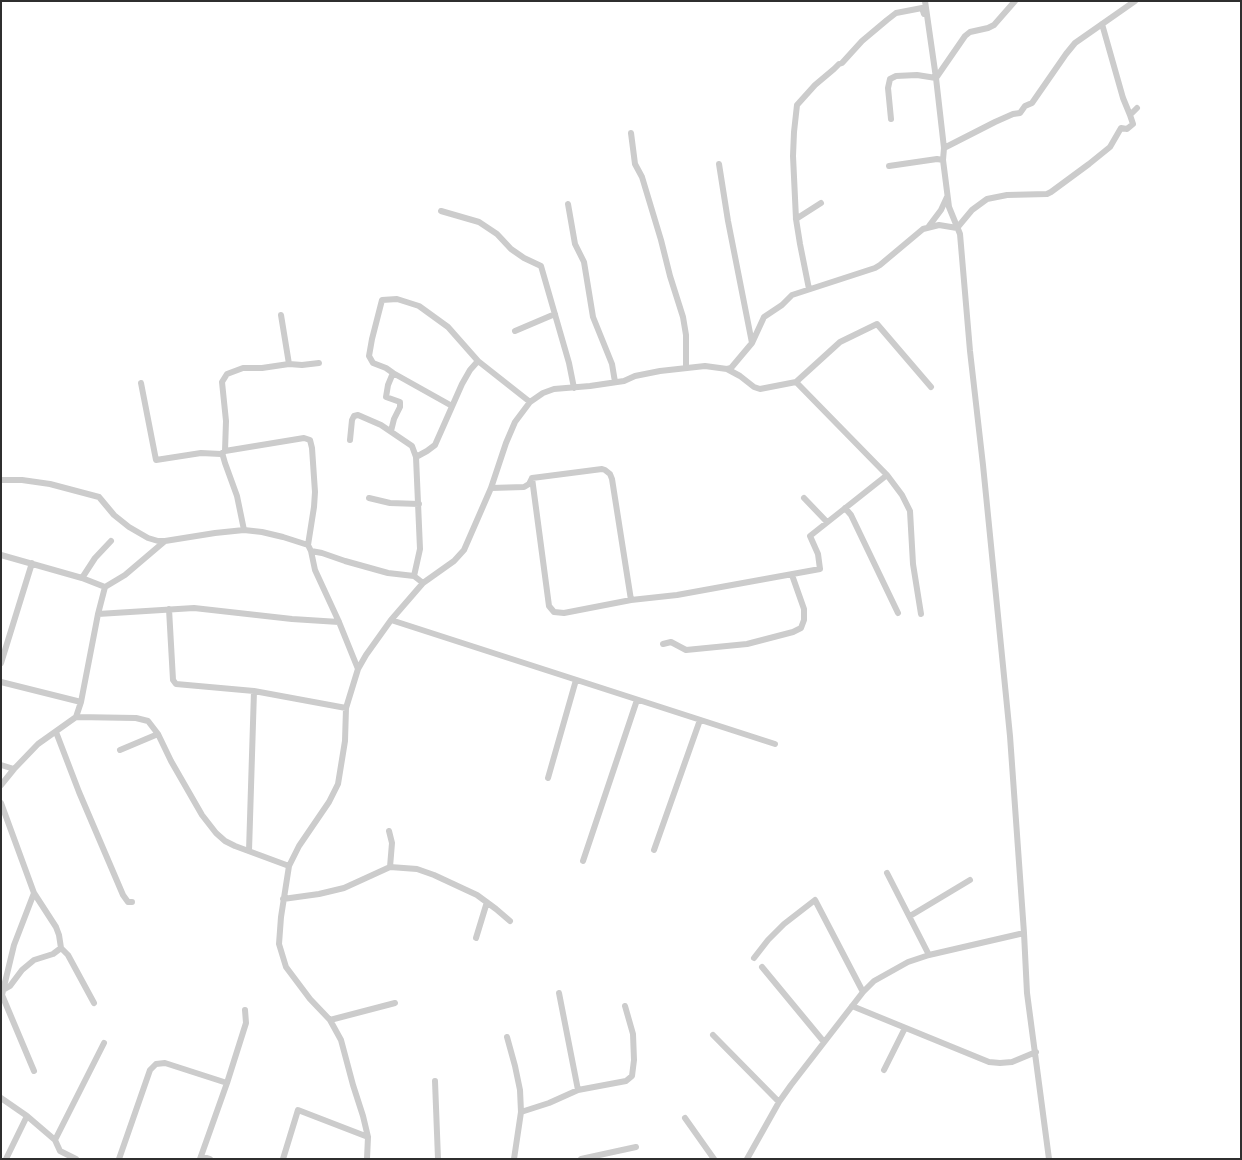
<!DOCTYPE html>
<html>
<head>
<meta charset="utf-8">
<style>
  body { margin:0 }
  #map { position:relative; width:1242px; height:1160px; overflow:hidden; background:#fff; font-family:"DM Sans",sans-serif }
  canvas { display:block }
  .frame { position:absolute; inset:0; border:2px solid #2f2f2f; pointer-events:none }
</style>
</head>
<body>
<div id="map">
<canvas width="1242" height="1160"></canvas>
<div class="frame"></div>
</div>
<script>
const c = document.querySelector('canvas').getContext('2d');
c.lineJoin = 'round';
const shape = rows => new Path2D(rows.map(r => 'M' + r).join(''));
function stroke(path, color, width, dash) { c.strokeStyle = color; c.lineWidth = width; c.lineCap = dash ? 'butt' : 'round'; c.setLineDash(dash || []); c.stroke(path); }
stroke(shape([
  [925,1,936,78,944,148,943,160,949,207,960,234,970,351,983,465,1010,736,1024,933,1027,993,1049,1159],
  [1102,24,1123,98,1130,115],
  [891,119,888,88,890,79,896,76,917,75,936,78,965,36,970,32,988,28,994,25,1015,1],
  [631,133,635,164,642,177,661,240,670,276,683,317,686,335,686,368],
  [944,148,995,122,1013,114,1020,113,1025,106,1032,103,1066,54,1075,43,1135,1],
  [719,164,728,221,752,343],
  [889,166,937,159,943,160],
  [568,204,575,244,584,262,593,317,612,364,615,382],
  [441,211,479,222,497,234,511,249,524,258,541,266,569,363,574,388],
  [796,219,821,203],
  [929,226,941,210,947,197],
  [809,289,800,244,796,219,793,156,794,132,797,105,815,85,834,69,839,64,842,63,862,41,887,20,896,13,922,8,924,14],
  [281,315,289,364],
  [515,331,555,314],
  [478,361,530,402],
  [727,369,731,368,752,343,764,317,782,305,792,295,875,268,880,265,923,229,939,225,957,228,972,210,987,199,1007,195,1047,194,1051,192,1089,164,1110,147,1121,128,1127,129,1133,124,1130,115,1137,108],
  [393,373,452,406],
  [141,383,156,460,201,453,221,454,225,451,304,438,310,440,312,448,315,492,314,507,308,545],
  [391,431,394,419,400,407,400,402,386,397,388,385,393,373,386,368,373,363,369,356,372,339,382,300,397,299,419,306,448,327,478,361,470,370,462,384,435,445,427,451,416,457],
  [350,440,352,420,354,416,358,415,381,425,412,446,416,457,420,549,414,576,423,583],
  [225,451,226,421,222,382,227,374,243,368,262,368,289,364,302,365,319,363],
  [221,454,223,456,225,463,237,496,244,530],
  [532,478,549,606,554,612,564,613,631,600,677,595,820,569,818,554,810,536,887,475],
  [2,480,22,480,50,484,99,497,114,515,129,527,148,538,158,541,165,541],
  [491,488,524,487,529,484,532,478,540,477,602,469,605,470,610,474,612,479,631,600],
  [369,498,390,503,419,504],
  [804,498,827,522],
  [845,508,851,515,898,613],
  [311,551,315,570,339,622,358,669],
  [1,555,82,578,105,587],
  [82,578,95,558,111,541],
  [169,609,173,680,176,684,254,691,346,708],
  [98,614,194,608,292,619,339,622],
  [921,614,913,564,910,511,902,495,887,475,796,382,840,342,877,324,931,387],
  [391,620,775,744],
  [663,644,671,642,686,650,747,644,793,632,801,628,804,620,804,609,792,575],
  [1,663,32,563],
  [1,682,81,702],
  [76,717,136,718,148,721,158,734,171,761,202,815,216,833,225,841,235,846,289,866],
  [56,732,79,792,123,895,128,902,132,902],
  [120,750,158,734],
  [1,765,14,769],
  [548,778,576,680],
  [1,785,14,769,38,744,76,717,81,702,98,614,105,587,125,575,165,541,215,533,244,530,262,532,283,537,308,545,311,551,322,553,345,561,388,573,414,576],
  [1,803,34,893,56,927,59,935,61,948,68,955,94,1003],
  [389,831,392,843,390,867],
  [654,850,700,720],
  [249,851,254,691],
  [583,861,637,700],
  [887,873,929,955],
  [283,899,319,894,344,888,390,867,417,869,434,875,477,895,496,909,510,921],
  [910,916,970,880],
  [476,938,487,902],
  [754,958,768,940,784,924,815,900,863,992],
  [762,967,824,1042],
  [3,990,10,986,22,970,34,960,53,954,61,948],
  [559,993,578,1090],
  [2,995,34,1071],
  [1,999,14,945,34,893],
  [852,1006,989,1062,1000,1063,1012,1062,1036,1052],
  [330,1020,395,1003],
  [713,1035,779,1102],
  [507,1037,515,1066,520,1090,521,1112,514,1159],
  [884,1070,905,1028],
  [435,1081,438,1159],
  [1,1098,27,1116,55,1140,60,1151,76,1159],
  [521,1112,549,1103,578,1090,626,1081,632,1076,634,1060,633,1034,625,1006],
  [685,1118,714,1159],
  [55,1140,104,1043],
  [201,1156,210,1159],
  [6,1159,27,1116],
  [119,1159,150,1070,156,1064,165,1063,227,1083],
  [200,1159,227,1083,246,1023,245,1010],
  [283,1159,298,1110,368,1137],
  [367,1159,368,1137,363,1116,353,1085,341,1040,330,1020,310,999,286,967,279,944,281,917,289,866,299,846,329,802,338,784,345,741,346,708,358,669,366,655,391,620,423,583,454,561,464,550,491,488,506,443,515,422,530,402,543,393,554,389,590,386,624,381,635,376,660,371,705,366,727,369,740,376,754,387,760,389,796,382],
  [581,1159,636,1147],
  [747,1159,779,1102,791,1085,863,992,874,981,908,962,929,955,1024,933]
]), '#ccc', 6);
</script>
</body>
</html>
